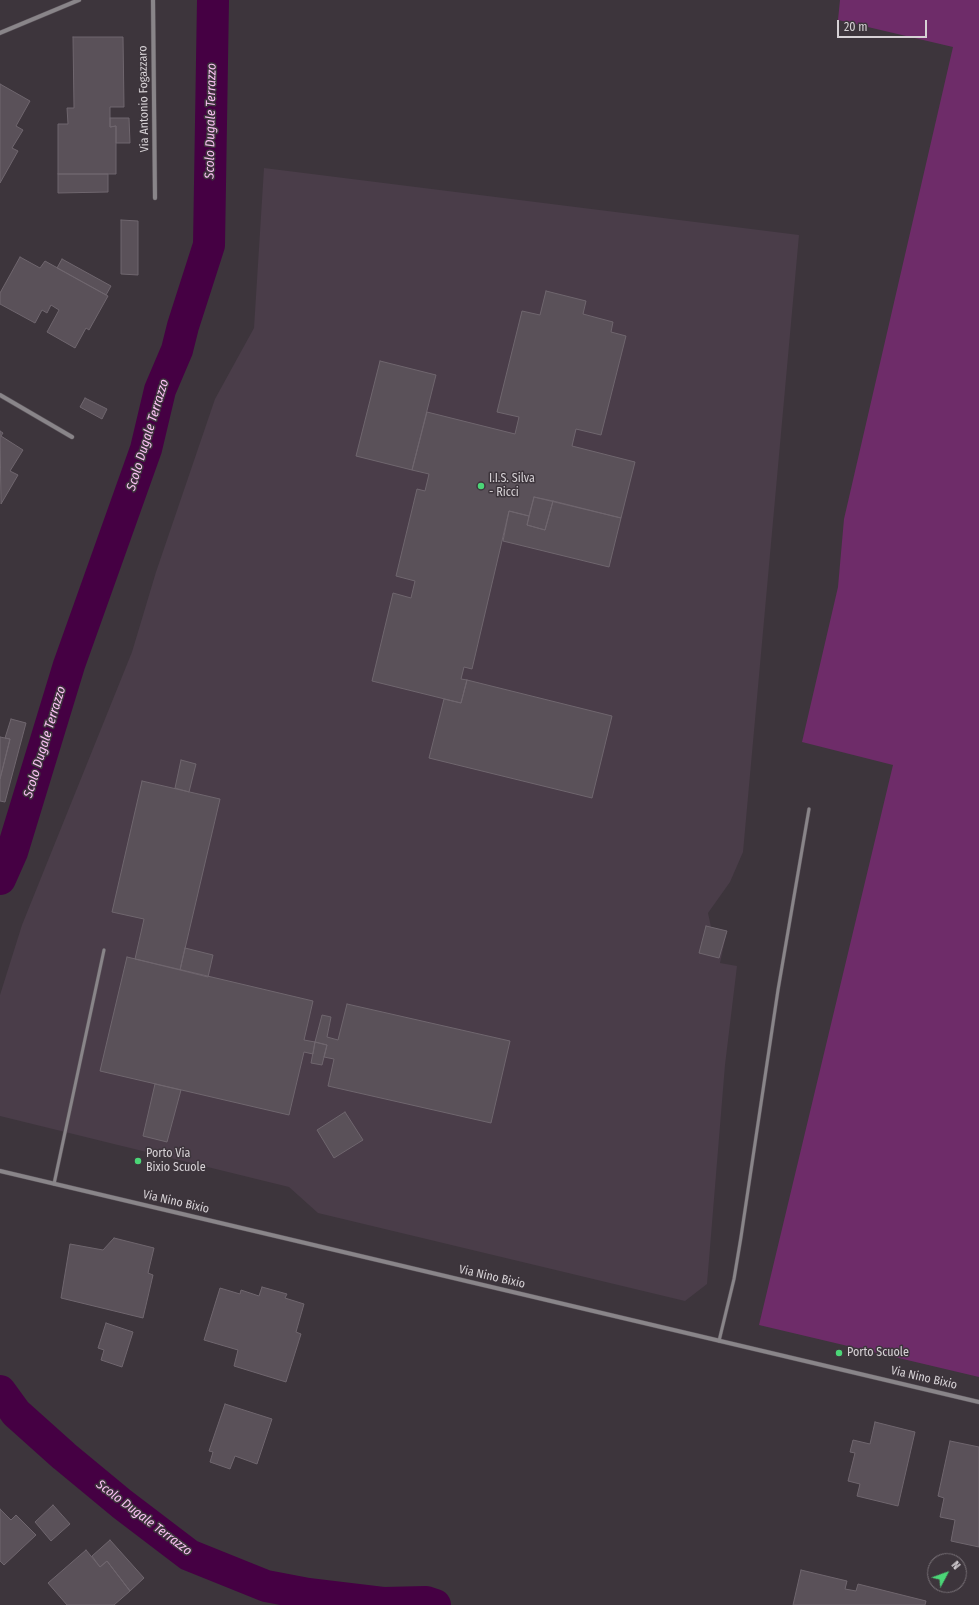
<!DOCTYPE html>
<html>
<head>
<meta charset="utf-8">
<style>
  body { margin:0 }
  #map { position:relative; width:979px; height:1605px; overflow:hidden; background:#3d353c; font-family:"Fira Sans Condensed",sans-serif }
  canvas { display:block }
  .north { position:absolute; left:927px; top:1553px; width:40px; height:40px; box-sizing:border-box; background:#3d353c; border:1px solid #7a7379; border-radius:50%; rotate:49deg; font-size:11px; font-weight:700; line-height:16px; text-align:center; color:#d6d1d5 }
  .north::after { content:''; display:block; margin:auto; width:14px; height:18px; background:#4bd677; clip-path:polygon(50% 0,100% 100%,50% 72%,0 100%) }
  .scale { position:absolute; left:837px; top:20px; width:90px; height:18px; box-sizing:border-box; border:2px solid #d6d1d5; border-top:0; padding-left:5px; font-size:12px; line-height:14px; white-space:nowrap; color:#d6d1d5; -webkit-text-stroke:3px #3d353c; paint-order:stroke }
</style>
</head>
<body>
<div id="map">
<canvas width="979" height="1605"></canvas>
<div class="north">N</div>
<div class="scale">20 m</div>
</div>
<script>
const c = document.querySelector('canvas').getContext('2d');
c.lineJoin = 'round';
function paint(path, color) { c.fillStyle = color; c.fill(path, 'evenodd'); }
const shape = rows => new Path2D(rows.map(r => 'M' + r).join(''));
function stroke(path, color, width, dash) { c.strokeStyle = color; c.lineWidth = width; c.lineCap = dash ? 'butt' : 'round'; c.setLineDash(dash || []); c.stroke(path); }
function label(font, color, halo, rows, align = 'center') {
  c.font = font + ' "Fira Sans Condensed",sans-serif'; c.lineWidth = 3; c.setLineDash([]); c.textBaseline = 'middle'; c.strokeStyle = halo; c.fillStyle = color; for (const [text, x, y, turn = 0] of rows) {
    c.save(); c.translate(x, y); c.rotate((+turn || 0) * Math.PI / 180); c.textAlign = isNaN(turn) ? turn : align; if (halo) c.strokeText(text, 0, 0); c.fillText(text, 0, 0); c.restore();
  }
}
paint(shape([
  [264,168,799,235,743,852,730,882,708,913,711,927,727,931,720,963,737,966,725,1065,707,1284,685,1301,318,1213,289,1187,0,1116,0,995,22,925,132,652,156,572,215,399,254,328]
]), '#4a3d49');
paint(shape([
  [840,0,979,0,979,1377,759,1325,893,765,802,742,838,587,844,519,953,47,838,20]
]), '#6e2c69');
stroke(shape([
  [0,879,12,852,69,665,146,449,160,390,177,350,183,326,209,245,213,0],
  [0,1391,16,1413,64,1456,122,1504,189,1555,266,1586,308,1594,383,1603,426,1602,435,1605]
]), '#450043', 32);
const building = shape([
  [73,37,123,37,124,107,110,107,110,127,116,126,116,174,58,174,58,124,68,124,67,108,74,108,73,37],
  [0,84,30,101,16,126,23,130,12,148,18,151,0,183,0,84],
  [110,118,129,118,130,143,116,143,116,126,110,127,110,118],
  [58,174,108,174,108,192,58,193,58,174],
  [121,220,138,221,138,275,121,274,121,220],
  [20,257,40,268,45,261,108,296,89,330,86,328,75,348,47,332,59,310,51,305,47,313,42,310,35,323,0,304,0,293,20,257],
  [62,259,111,286,106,295,57,268,62,259],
  [546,291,586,301,583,314,613,322,611,332,626,336,601,435,576,429,572,446,635,462,621,518,534,497,529,516,509,511,472,669,464,667,461,679,467,680,461,703,372,681,393,593,411,598,415,581,396,576,417,489,425,491,429,474,412,470,427,412,515,434,519,417,497,412,522,311,540,315,546,291],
  [380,361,436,375,412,470,356,456,380,361],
  [85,398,107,409,102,419,80,407,85,398],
  [0,431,3,433,1,436,23,450,10,471,18,475,1,504,0,431],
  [534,497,553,501,545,530,527,525,534,497],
  [553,501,621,518,609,567,503,541,509,511,529,516,527,525,545,530,553,501],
  [467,680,612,716,592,798,429,758,444,699,461,703,467,680],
  [11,719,26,723,5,802,0,801,0,779,10,739,5,738,11,719],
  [0,737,10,739,0,779,0,737],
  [181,760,196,764,189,792,175,788,181,760],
  [142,781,220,799,180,970,135,959,144,919,112,912,142,781],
  [706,926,727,931,719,958,699,953,706,926],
  [185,948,213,955,208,977,180,970,185,948],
  [127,957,313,1001,304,1040,315,1042,313,1054,304,1052,289,1115,100,1071,127,957],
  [347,1004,510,1041,491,1123,328,1086,334,1059,324,1057,327,1045,315,1042,322,1015,331,1017,327,1037,338,1040,347,1004],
  [315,1042,327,1045,322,1065,311,1063,315,1042],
  [155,1084,181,1090,167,1142,143,1136,155,1084],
  [345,1112,363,1140,334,1158,317,1130,345,1112],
  [114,1238,154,1248,148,1273,153,1275,143,1318,61,1298,70,1244,103,1250,114,1238],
  [262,1287,287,1294,285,1298,304,1304,296,1332,301,1334,286,1382,234,1366,238,1350,204,1340,220,1288,240,1294,241,1290,259,1296,262,1287],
  [106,1323,133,1332,122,1367,101,1360,104,1350,98,1348,106,1323],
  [225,1404,272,1419,257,1464,235,1456,230,1469,210,1462,213,1452,209,1451,225,1404],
  [875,1422,915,1432,898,1506,857,1496,860,1484,848,1481,855,1453,850,1452,853,1440,870,1444,875,1422],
  [950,1441,979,1447,979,1547,951,1541,955,1520,940,1517,944,1498,938,1496,950,1441],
  [53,1505,70,1524,51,1541,35,1522,53,1505],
  [0,1509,11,1520,16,1515,36,1535,4,1565,0,1561,0,1509],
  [110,1540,144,1578,130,1591,107,1561,100,1567,92,1556,110,1540],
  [86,1550,100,1567,107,1561,130,1591,114,1605,67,1605,48,1583,86,1550],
  [801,1570,847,1581,845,1589,856,1591,858,1584,926,1601,925,1605,793,1605,801,1570]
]);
paint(building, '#5a5159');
stroke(building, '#6f666e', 1);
const lane = shape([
  [54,1184,104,950],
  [719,1341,734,1279,741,1237,778,990,809,809]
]);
const street = shape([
  [153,0,155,198],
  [0,33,79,0],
  [0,395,72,437],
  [0,1171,979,1402]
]);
stroke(lane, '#595158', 4);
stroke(street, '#595158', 5);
stroke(lane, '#898589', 3);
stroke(street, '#898589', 4);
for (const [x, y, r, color] of [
  [481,486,4,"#4bd677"],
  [138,1161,4,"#4bd677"],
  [839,1353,4,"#4bd677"]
]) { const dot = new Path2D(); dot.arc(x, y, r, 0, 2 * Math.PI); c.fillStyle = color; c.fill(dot); stroke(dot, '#3d353c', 1.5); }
label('12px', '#d6d1d5', '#3d353c', [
  ["Via Antonio Fogazzaro",144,99,-91],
  ["Via Nino Bixio",176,1202,13],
  ["Via Nino Bixio",492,1277,13],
  ["Via Nino Bixio",924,1378,13]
]);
label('12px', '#d6d1d5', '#3d353c', [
  ["I.I.S. Silva",489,479],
  ["- Ricci",489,493],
  ["Porto Via",146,1154],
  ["Bixio Scuole",146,1168],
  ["Porto Scuole",847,1353]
], 'left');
label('italic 13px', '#fcc2f5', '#3d353c', [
  ["Scolo Dugale Terrazzo",211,121,-89],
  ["Scolo Dugale Terrazzo",148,435,-73],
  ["Scolo Dugale Terrazzo",45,742,-73],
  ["Scolo Dugale Terrazzo",144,1518,37]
]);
</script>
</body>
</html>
